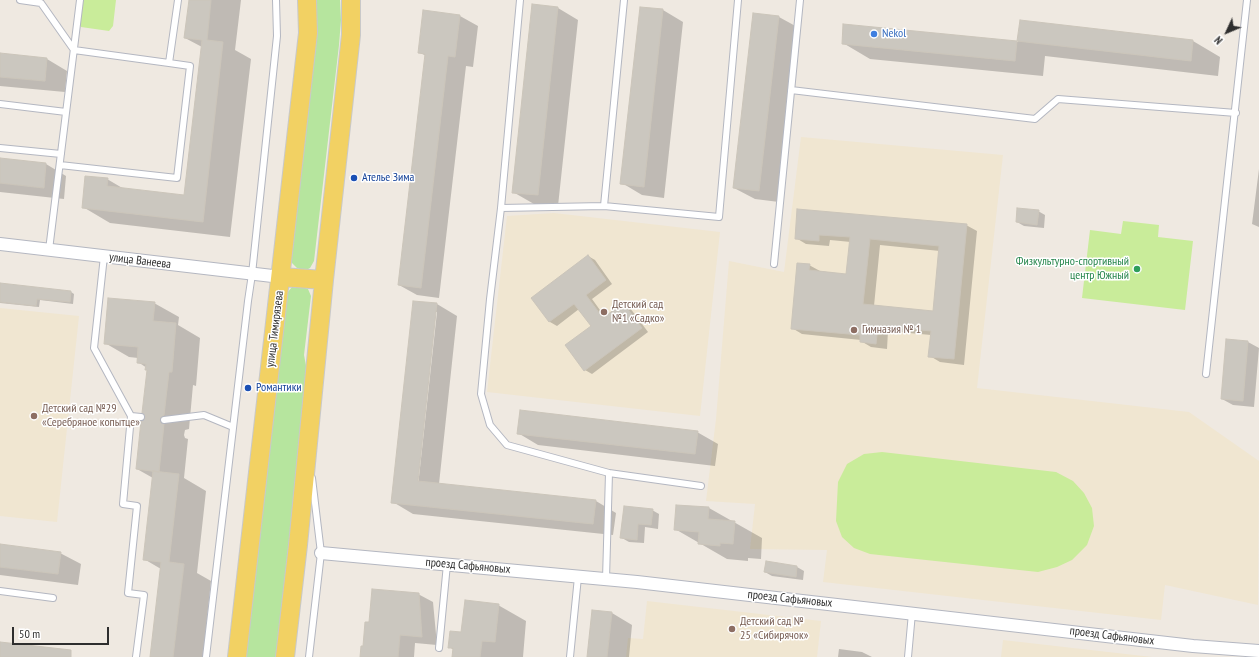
<!DOCTYPE html>
<html>
<head>
<meta charset="utf-8">
<style>
  body { margin:0 }
  #map { position:relative; width:1259px; height:657px; overflow:hidden; background:#efe9e1; font-family:"PT Sans Narrow",sans-serif }
  canvas { display:block }
  .north { position:absolute; left:1207px; top:12px; width:40px; height:40px; -webkit-text-stroke:3px #fff; paint-order:stroke; rotate:226deg; font-size:11px; font-weight:700; line-height:16px; text-align:center; color:#2e2e2e }
  .north::after { content:''; display:block; margin:auto; width:14px; height:18px; background:#2e2e2e; clip-path:polygon(50% 0,100% 100%,50% 72%,0 100%) }
  .scale { position:absolute; left:12px; top:627px; width:97px; height:18px; box-sizing:border-box; border:2px solid #2e2e2e; border-top:0; padding-left:5px; font-size:12px; line-height:14px; white-space:nowrap; color:#2e2e2e; -webkit-text-stroke:3px #fff; paint-order:stroke }
</style>
</head>
<body>
<div id="map">
<canvas width="1259" height="657"></canvas>
<div class="north">N</div>
<div class="scale">50 m</div>
</div>
<script>
const c = document.querySelector('canvas').getContext('2d');
c.lineJoin = 'round';
function paint(path, color) { c.fillStyle = color; c.fill(path, 'evenodd'); }
const shape = rows => new Path2D(rows.map(r => 'M' + r).join(''));
function stroke(path, color, width, dash) { c.strokeStyle = color; c.lineWidth = width; c.lineCap = dash ? 'butt' : 'round'; c.setLineDash(dash || []); c.stroke(path); }
function label(font, color, halo, rows, align = 'center') {
  c.font = font + ' "PT Sans Narrow",sans-serif'; c.lineWidth = 3; c.setLineDash([]); c.textBaseline = 'middle'; c.strokeStyle = halo; c.fillStyle = color; for (const [text, x, y, turn = 0] of rows) {
    c.save(); c.translate(x, y); c.rotate((+turn || 0) * Math.PI / 180); c.textAlign = isNaN(turn) ? turn : align; if (halo) c.strokeText(text, 0, 0); c.fillText(text, 0, 0); c.restore();
  }
}
paint(shape([
  [801,137,1003,155,977,388,1189,412,1259,461,1258,605,1165,585,1161,620,823,582,827,550,750,549,755,504,706,501,716,419,729,261,784,272],
  [554,213,720,232,700,416,487,392,507,216],
  [0,308,79,316,57,522,0,516],
  [647,601,821,621,817,657,626,657,628,638,643,639],
  [1003,640,1152,657,1001,657]
]), '#f0e6d1');
paint(shape([
  [315,0,340,0,341,20,339,45,314,261,310,268,304,271,297,268,292,263,290,257],
  [301,286,308,289,311,296,304,355,307,371,277,657,245,657,287,293,292,287]
]), '#b6e59e');
paint(shape([
  [81,0,116,0,113,26,109,31,81,27,78,22],
  [1123,221,1159,225,1158,237,1193,241,1185,310,1082,298,1090,230,1121,234],
  [882,452,1056,472,1073,481,1084,493,1092,508,1094,526,1087,545,1072,560,1057,567,1038,572,870,554,854,548,842,537,836,521,838,482,847,464,864,454]
]), '#c9ec9a');
paint(shape([
  [190,0,241,0,235,50,251,59,230,237,110,223,83,207,107,179,124,189,185,196,202,47,185,38],
  [558,8,578,20,558,206,534,204,513,192],
  [641,8,663,10,683,22,664,198,642,195,622,183],
  [424,11,460,16,478,26,473,67,466,66,439,298,417,295,399,285,426,56,419,52],
  [779,17,799,28,779,202,755,199,734,188],
  [1021,21,1193,41,1220,57,1218,76,1045,56,1043,76,870,59,843,43,844,25,1018,42],
  [0,54,47,59,67,71,65,92,0,86],
  [0,159,46,164,66,176,64,199,0,192],
  [1259,169,1259,227,1252,224],
  [798,210,966,225,977,231,964,365,940,362,930,356,931,335,888,331,887,349,871,347,861,341,861,340,802,334,792,328,809,265,820,271,847,275,851,242,830,240,829,246,806,244,796,238],
  [880,245,940,251,934,312,874,306],
  [1038,211,1045,215,1044,228,1024,226,1017,222],
  [588,256,595,260,612,284,592,299,605,317,623,304,630,308,648,332,592,374,585,370,592,326,579,309,557,326,550,322,532,298],
  [0,284,71,292,74,294,73,304,40,300,39,307,0,303],
  [154,303,179,317,178,325,200,338,196,386,193,385,189,429,185,430,184,435,185,438,188,439,184,478,206,491,197,573,211,581,203,657,151,657,161,569,144,559,153,478,137,469,146,418,148,370,147,368,138,362,138,358,129,357,105,343],
  [437,304,457,316,439,484,596,501,616,513,613,535,413,514,393,502],
  [435,312,437,312,418,486,416,486],
  [1248,342,1259,348,1254,407,1233,405,1222,399],
  [697,432,718,444,715,466,538,445,518,433],
  [677,506,709,508,762,538,761,559,748,558,748,561,727,559,675,529],
  [652,510,659,514,658,529,645,527,644,543,629,542,622,538],
  [0,545,60,553,81,564,78,585,0,575],
  [766,562,797,567,804,571,803,580,772,576,765,572],
  [418,594,433,602,437,645,415,643,414,657,361,657,370,623],
  [498,605,526,621,523,657,453,657,454,650,449,647],
  [593,611,612,613,632,625,629,657,588,657],
  [839,649,862,652,872,657,838,657]
]), '#0003');
const building = shape([
  [189,0,211,0,207,40,223,42,203,222,82,208,85,176,108,178,107,186,184,195,202,40,184,38,189,0],
  [532,4,558,7,538,195,512,193,532,4],
  [640,7,663,9,644,187,620,184,640,7],
  [423,10,460,15,455,57,448,56,421,288,398,285,425,54,418,53,423,10],
  [753,13,779,16,759,191,733,188,753,13],
  [1020,20,1193,40,1191,61,1017,41,1020,20],
  [843,24,1017,41,1015,61,842,44,843,24],
  [0,53,47,58,45,81,0,77,0,53],
  [0,158,46,163,44,188,0,183,0,158],
  [1017,208,1039,210,1037,225,1016,222,1017,208],
  [797,209,967,224,954,359,928,357,931,331,878,326,876,344,860,342,860,335,791,329,797,263,810,264,809,270,846,274,850,237,819,235,819,241,795,239,797,209],
  [870,239,939,246,933,311,863,304,870,239],
  [588,255,606,280,586,295,603,318,623,303,642,328,584,371,565,345,591,326,574,304,549,322,531,298,588,255],
  [0,283,71,291,70,302,37,299,36,306,0,302,0,283],
  [108,298,155,302,153,321,176,323,172,372,169,372,164,415,161,417,160,420,161,423,164,424,159,472,136,469,141,421,144,420,145,417,145,415,142,413,147,370,145,370,146,364,137,363,138,347,104,344,108,298],
  [413,301,437,303,418,481,596,500,593,524,391,503,413,301],
  [1226,339,1248,341,1243,401,1221,399,1226,339],
  [520,410,698,431,695,454,517,434,520,410],
  [153,471,179,474,169,562,184,564,173,657,150,657,161,562,143,560,153,471],
  [676,505,709,507,708,519,735,521,733,544,720,543,720,546,698,544,699,532,674,530,676,505],
  [624,506,653,509,651,525,638,524,637,540,620,538,624,506],
  [0,544,61,552,58,574,0,567,0,544],
  [766,561,797,566,796,577,764,572,766,561],
  [372,589,419,593,422,637,400,635,398,657,360,657,361,646,363,646,365,622,369,622,372,589],
  [465,600,499,604,495,642,482,641,480,657,452,657,453,648,448,648,450,631,461,632,465,600],
  [592,610,612,612,607,657,587,657,592,610],
  [0,642,71,650,71,657,0,657,0,642]
]);
paint(building, '#cbc7bf');
stroke(building, '#cbc5ba', 1);
const service = shape([
  [20,0,41,3,74,50,169,63],
  [520,0,501,208,604,206,719,217,738,0],
  [791,90,1035,119,1058,99,1236,113],
  [0,104,66,112],
  [0,148,61,154],
  [60,165,177,178,190,66,169,63,178,0],
  [604,206,624,0],
  [501,208,490,299,481,394,490,425,507,445,609,473,606,579],
  [49,250,80,0],
  [104,256,94,348,131,416,123,504,137,506,128,593,144,595,136,657],
  [774,264,800,0],
  [1206,374,1247,0],
  [131,416,141,417],
  [164,420,204,415,233,427],
  [609,473,701,486],
  [0,591,53,598],
  [439,648,447,564],
  [206,657,248,301,252,274,277,36,276,0],
  [309,657,321,553,312,478],
  [570,657,578,577],
  [908,657,912,613]
]);
const minor = shape([
  [0,244,281,277],
  [321,553,637,582,1193,646,1259,651]
]);
const primary = shape([
  [281,277,324,280],
  [237,657,308,33,307,0],
  [285,657,298,545,324,280,351,35,351,0]
]);
stroke(service, '#b4b7c1', 8);
stroke(minor, '#b4b7c1', 14);
stroke(primary, '#c9c9c9', 20);
stroke(service, '#fff', 6);
stroke(minor, '#fff', 12);
stroke(primary, '#f2d163', 18);
for (const [x, y, r, color] of [
  [874,34,4,"#3f7fe0"],
  [354,178,4,"#1a4fb4"],
  [1137,269,4,"#2e9e5b"],
  [604,312,4,"#8d6e63"],
  [854,330,4,"#8d6e63"],
  [248,388,4,"#1a4fb4"],
  [34,416,4,"#8d6e63"],
  [732,629,4,"#8d6e63"]
]) { const dot = new Path2D(); dot.arc(x, y, r, 0, 2 * Math.PI); c.fillStyle = color; c.fill(dot); stroke(dot, '#fff', 1.5); }
label('12px', '#366cbe', '#fff', [
  ["Nekol",882,34]
], 'left');
label('12px', '#164399', '#fff', [
  ["Ателье Зима",362,178],
  ["Романтики",256,388]
], 'left');
label('12px', '#2e2e2e', '#fff', [
  ["улица Ванеева",140,261,7],
  ["улица Тимирязева",275,329,-83],
  ["проезд Сафьяновых",468,566,5],
  ["проезд Сафьяновых",790,599,6],
  ["проезд Сафьяновых",1112,636,7]
]);
label('12px', '#27864d', '#fff', [
  ["Физкультурно-спортивный",1129,262],
  ["центр Южный",1129,276]
], 'right');
label('12px', '#785e54', '#fff', [
  ["Детский сад",612,305],
  ["№1 «Cадко»",612,319],
  ["Гимназия № 1",862,330],
  ["Детский сад №29",42,409],
  ["«Серебряное копытце»",42,423],
  ["Детский сад №",740,622],
  ["25 «Сибирячок»",740,636]
], 'left');
</script>
</body>
</html>
